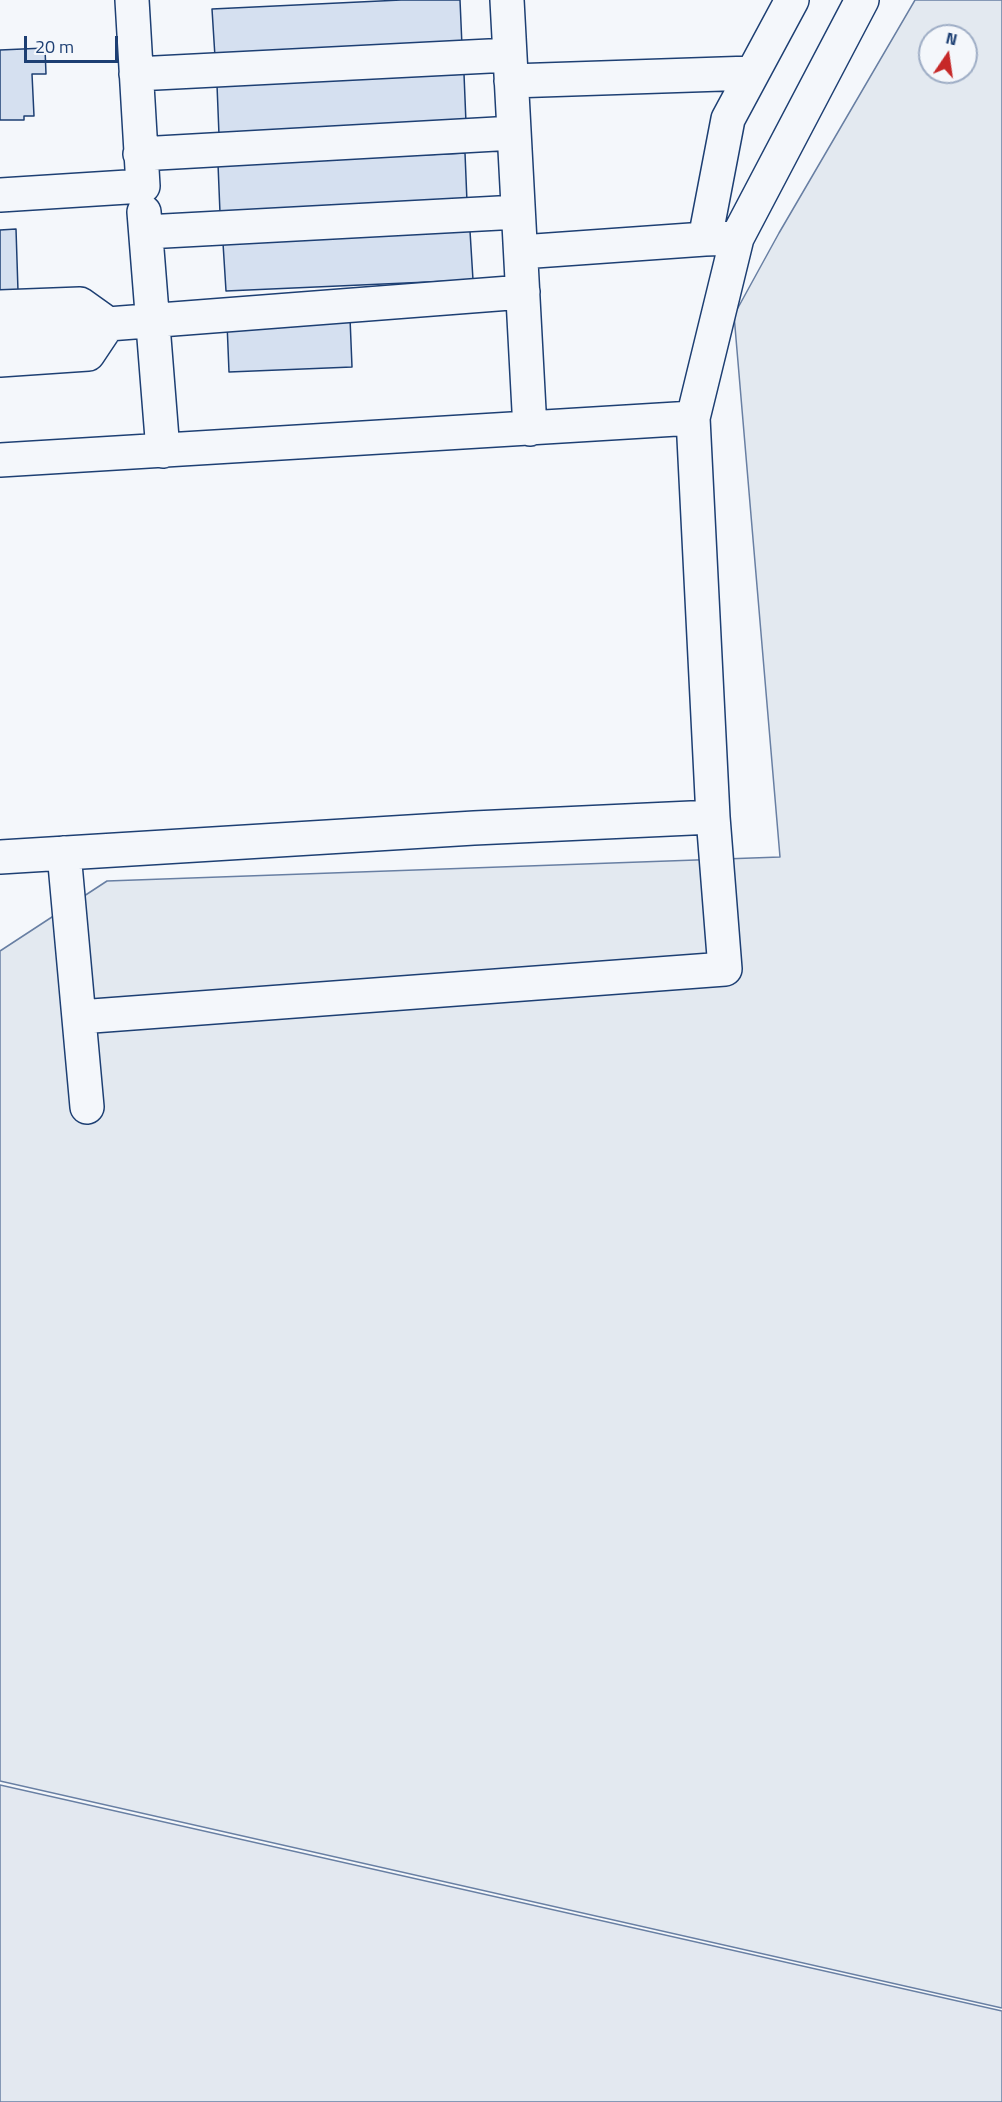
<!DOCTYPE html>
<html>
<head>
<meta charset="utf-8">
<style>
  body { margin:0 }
  #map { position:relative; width:1002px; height:2102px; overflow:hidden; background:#f4f7fb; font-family:"Titillium Web",sans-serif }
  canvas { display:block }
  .north { position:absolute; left:918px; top:24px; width:60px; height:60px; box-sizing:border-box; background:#f4f7fb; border:2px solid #9eadc5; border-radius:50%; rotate:13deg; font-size:16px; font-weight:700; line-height:24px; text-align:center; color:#1d3f73 }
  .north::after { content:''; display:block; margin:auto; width:21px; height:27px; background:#c62828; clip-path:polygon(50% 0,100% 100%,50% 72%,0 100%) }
  .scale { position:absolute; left:24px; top:36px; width:94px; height:27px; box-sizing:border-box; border:3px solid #1d3f73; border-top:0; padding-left:8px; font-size:18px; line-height:21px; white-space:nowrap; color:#1d3f73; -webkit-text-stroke:4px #f4f7fb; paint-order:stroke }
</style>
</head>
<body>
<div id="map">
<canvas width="1002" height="2102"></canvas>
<div class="north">N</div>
<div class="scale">20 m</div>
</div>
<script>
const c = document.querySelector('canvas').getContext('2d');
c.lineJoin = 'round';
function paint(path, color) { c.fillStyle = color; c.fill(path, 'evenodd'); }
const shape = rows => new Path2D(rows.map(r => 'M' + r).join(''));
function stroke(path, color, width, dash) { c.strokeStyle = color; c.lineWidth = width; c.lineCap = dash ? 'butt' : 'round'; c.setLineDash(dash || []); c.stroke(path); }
const green = shape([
  [915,0,1002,0,1002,2008,0,1781,0,951,107,881,780,857,734,315,779,233,915,0],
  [930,36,966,36,966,72,930,72,930,36]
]);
paint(green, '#e3e9f0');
stroke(green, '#687fa3', 1.5);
const parking = shape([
  [0,1785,1002,2011,1002,2102,0,2102,0,1785]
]);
paint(parking, '#e3e8f0');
stroke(parking, '#687fa3', 1.5);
const building = shape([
  [401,0,460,0,462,46,215,57,212,9,401,0],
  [45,48,46,74,32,74,34,116,24,116,24,120,0,120,0,50,45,48],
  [464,74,466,123,219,135,217,85,464,74],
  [465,153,467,202,220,213,218,164,465,153],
  [16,229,18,291,0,291,0,230,16,229],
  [470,231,473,280,226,291,223,243,470,231],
  [350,318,352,367,229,372,227,323,350,318]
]);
paint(building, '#d5e0f0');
stroke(building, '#1d3f73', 1.5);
const minor = shape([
  [507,0,530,429],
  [136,74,509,55],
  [511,81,752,73],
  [140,154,514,133],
  [0,195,143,186,132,0],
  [144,212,163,451],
  [146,232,518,212],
  [705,239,728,119,792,0],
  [521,252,705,239,737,238,862,0],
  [0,307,80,304,108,324,523,292],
  [0,333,100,324],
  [0,360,88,354,108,324],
  [693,418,737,238],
  [0,460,693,418,713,817,474,828,0,857],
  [64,853,87,1107],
  [79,1017,725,969,713,817]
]);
stroke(minor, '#1d3f73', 36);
stroke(minor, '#f4f7fb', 33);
</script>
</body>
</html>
